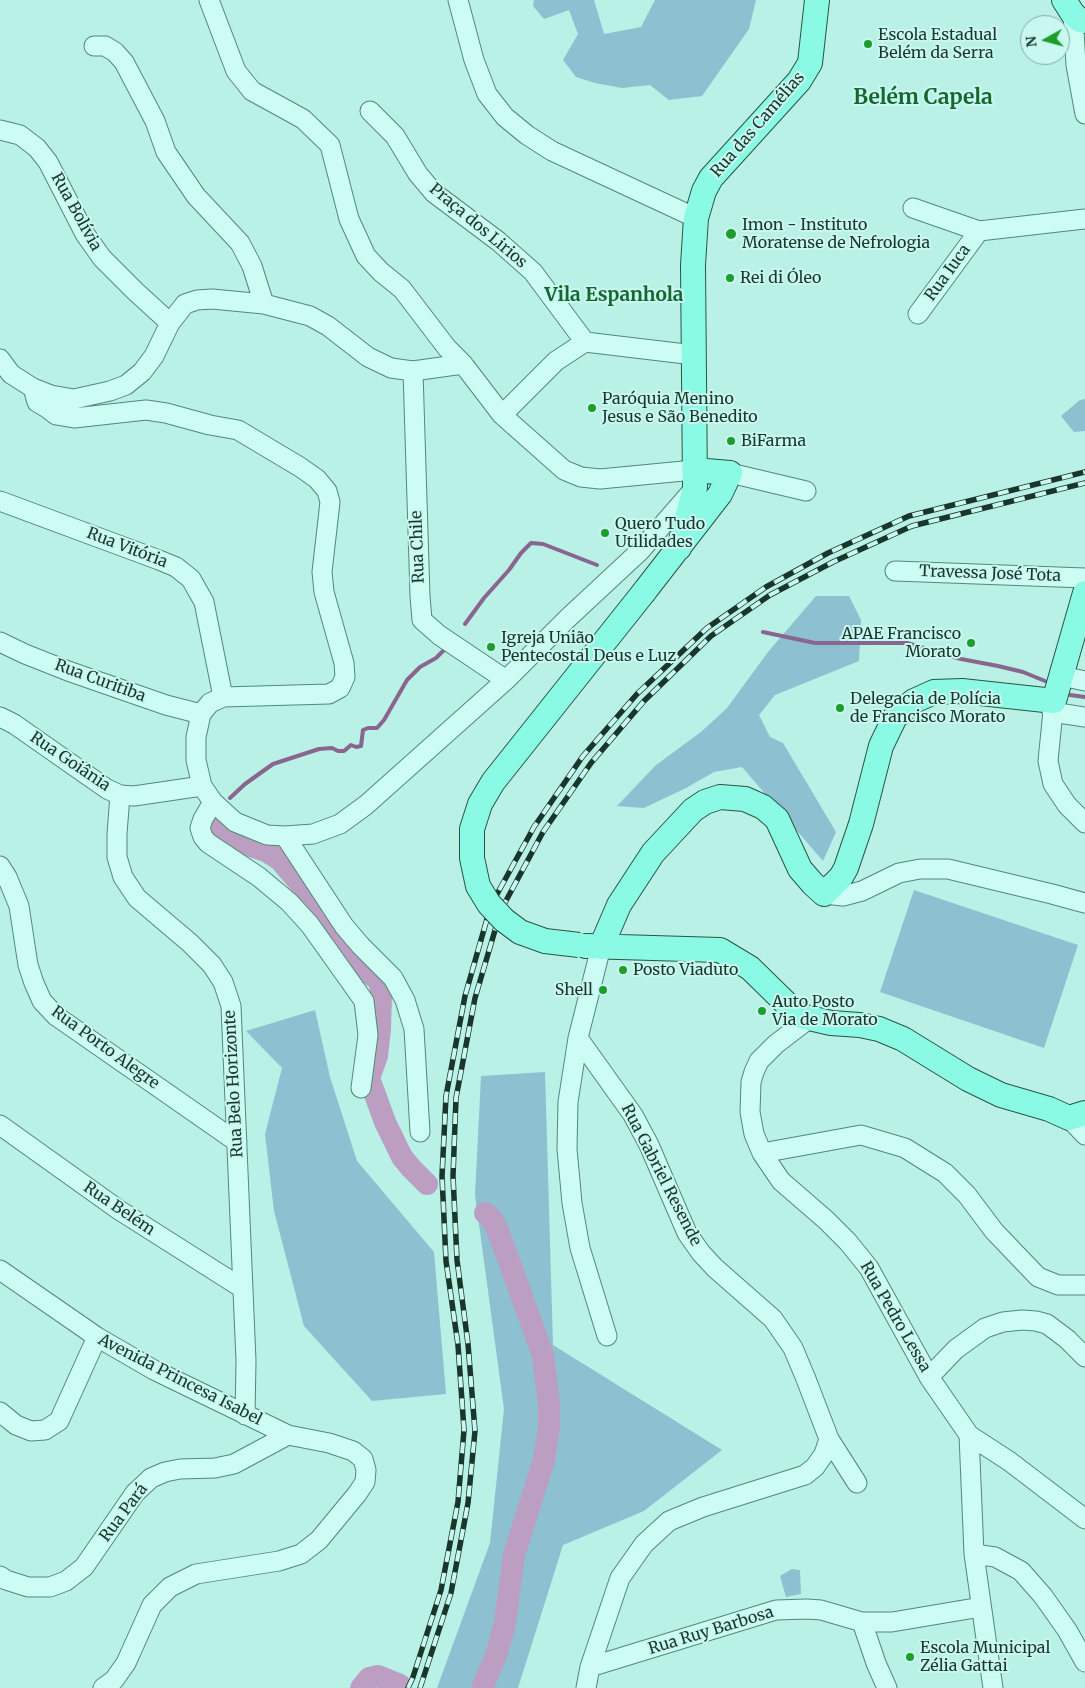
<!DOCTYPE html>
<html>
<head>
<meta charset="utf-8">
<style>
  body { margin:0 }
  #map { position:relative; width:1085px; height:1688px; overflow:hidden; background:#b9f1e7; font-family:Merriweather,serif }
  canvas { display:block }
  .north { position:absolute; left:1020px; top:15px; width:50px; height:50px; box-sizing:border-box; background:#c9f8f0; border:1px solid #83aaa1; border-radius:50%; rotate:263deg; font-size:14px; font-weight:700; line-height:20px; text-align:center; color:#19362b }
  .north::after { content:''; display:block; margin:auto; width:18px; height:22px; background:#1d9d2c; clip-path:polygon(50% 0,100% 100%,50% 72%,0 100%) }
</style>
</head>
<body>
<div id="map">
<canvas width="1085" height="1688"></canvas>
<div class="north">N</div>
</div>
<script>
const c = document.querySelector('canvas').getContext('2d');
c.lineJoin = 'round';
function paint(path, color) { c.fillStyle = color; c.fill(path, 'evenodd'); }
const shape = rows => new Path2D(rows.map(r => 'M' + r).join(''));
function stroke(path, color, width, dash) { c.strokeStyle = color; c.lineWidth = width; c.lineCap = dash ? 'butt' : 'round'; c.setLineDash(dash || []); c.stroke(path); }
function label(font, color, halo, rows, align = 'center') {
  c.font = font + ' Merriweather,serif'; c.lineWidth = 4; c.setLineDash([]); c.textBaseline = 'middle'; c.strokeStyle = halo; c.fillStyle = color; for (const [text, x, y, turn = 0] of rows) {
    c.save(); c.translate(x, y); c.rotate((+turn || 0) * Math.PI / 180); c.textAlign = isNaN(turn) ? turn : align; if (halo) c.strokeText(text, 0, 0); c.fillText(text, 0, 0); c.restore();
  }
}
paint(shape([
  [534,0,594,0,604,34,641,27,655,0,756,0,749,29,702,96,669,100,650,85,622,88,595,83,576,77,563,60,578,34,569,10,544,19,533,6],
  [1085,399,1085,431,1074,432,1061,416,1080,400],
  [816,596,849,596,861,620,859,661,775,695,759,715,770,737,783,743,836,832,823,861,742,767,714,772,686,788,644,808,617,806,656,765,701,732,727,708,768,652],
  [914,890,1078,945,1044,1048,880,992],
  [315,1010,330,1077,357,1161,434,1252,446,1394,372,1401,304,1326,274,1211,265,1134,282,1068,246,1031],
  [545,1072,553,1345,722,1450,644,1511,563,1545,518,1688,437,1688,490,1543,504,1409,475,1195,481,1076],
  [792,1569,800,1570,801,1594,786,1597,780,1576]
]), '#8dc0d0');
stroke(shape([
  [465,624,484,598,509,570,521,553,531,543,543,544,597,565],
  [763,632,815,643,907,643,961,659,998,666,1023,672,1045,681],
  [1070,695,1085,697],
  [230,798,245,784,273,764,319,749,332,748,338,751,344,751,351,745,356,747,361,746,363,730,368,728,377,728,384,720,407,680,420,667,436,658,446,648]
]), '#8a668f', 4);
stroke(shape([
  [214,818,213,823,215,830,221,836,266,851,280,860,310,895,350,962,363,969,380,981,381,996,380,1029,377,1056,369,1078,385,1122,402,1157,411,1168,427,1184],
  [361,1688,369,1678,378,1676,400,1685],
  [482,1688,496,1656,505,1623,514,1555,544,1460,549,1427,549,1403,543,1355,498,1231,492,1219,485,1213]
]), '#bb9ec1', 22);
const minor = shape([
  [209,0,236,71,252,91,303,119,330,145,349,219,366,256,381,272,402,289,447,348,463,364,502,415,564,470,581,477,600,479,694,470],
  [458,0,474,60,487,94,505,117,527,135,552,151,696,218],
  [1073,14,1076,65,1085,114],
  [94,46,105,46,115,52,124,62,155,121,166,152,196,196,240,243,252,266,264,304],
  [370,111,395,136,418,174,434,193,498,241,533,272,585,342],
  [0,130,20,135,37,148,48,162,85,234,102,258,135,291,170,323],
  [913,208,979,231,1085,219],
  [918,314,979,231],
  [0,359,11,374,33,388,51,395,74,399,110,391,126,385,142,372,154,356,170,323,185,304,197,300,212,299,264,304,310,316,328,326,368,357,391,368,413,371,463,364],
  [413,371,420,596,422,620,439,635,506,680],
  [33,388,37,402,47,408,56,415,74,418,146,410,166,413,210,425,238,430,300,467,317,479,327,491,330,502,322,572,324,592,344,663,345,677,340,688,329,694,223,697,210,703,201,714,196,737,196,760,202,786,213,802,235,822,267,835,285,836,313,834,340,824,366,805,506,680,568,618,640,551,694,489],
  [502,415,556,361,585,342,694,355],
  [730,473,806,491],
  [0,501,159,560,176,567,191,579,204,602,223,697],
  [895,571,1085,578],
  [0,642,25,654,68,671,166,705,201,714],
  [1061,676,1085,681],
  [1054,701,1048,761,1053,784,1067,805,1085,823],
  [1052,712,1085,717],
  [0,717,14,724,107,789,120,795,134,796,202,786],
  [120,795,117,834,117,857,123,877,137,898,190,943,212,965,223,982,231,1006,246,1361,245,1415],
  [213,802,203,819,200,828,203,837,208,843,259,877,289,902,310,925,364,1001,368,1035,361,1088],
  [285,836,344,926,361,946,393,978,405,1000,414,1029,420,1132],
  [0,866,7,877,19,906,28,965,34,983,42,1001,56,1016,237,1142],
  [824,894,843,896,862,891,899,873,920,869,948,869,1052,894,1085,903],
  [601,947,578,1038,568,1102,567,1149,572,1203,580,1248,607,1336],
  [810,1018,776,1044,759,1061,754,1072,751,1082,750,1112,754,1134,762,1153,781,1181,826,1220,848,1242,869,1268,929,1377,969,1435,1009,1461,1085,1519],
  [578,1038,633,1115,649,1145,687,1233,701,1253,715,1268,773,1319,793,1348,806,1379,829,1439,857,1483],
  [1069,1118,1085,1135],
  [0,1125,119,1210,242,1288],
  [762,1153,861,1135,905,1148,945,1173,967,1195,994,1231,1038,1277,1058,1285,1085,1285],
  [0,1270,97,1337,154,1370,288,1435,329,1443,353,1451,363,1459,366,1470,365,1482,357,1494,319,1540,301,1554,279,1561,196,1574,170,1587,152,1605,126,1663,114,1680,103,1688],
  [929,1377,956,1349,985,1328,1003,1322,1022,1320,1036,1321,1047,1324,1067,1339,1085,1357],
  [0,1412,16,1425,31,1431,45,1430,59,1421,97,1337],
  [969,1435,974,1554,993,1688],
  [974,1554,995,1557,1021,1571,1043,1596,1067,1630,1085,1662],
  [0,1576,6,1580,28,1587,50,1587,66,1581,84,1567,135,1493,151,1478,165,1472,180,1469,215,1468,234,1464,288,1435],
  [862,1622,876,1663,887,1688],
  [590,1667,776,1610,807,1609,821,1610,862,1622,892,1622,981,1607],
  [586,1688,590,1667,620,1578,644,1544,669,1521,703,1507,805,1475,815,1467,824,1454,829,1439]
]);
const major = shape([
  [1064,0,1073,14,1080,20,1085,21],
  [679,548,695,488,693,265,696,218,704,191,711,178,799,81,810,63,817,0],
  [644,592,720,494,730,473,694,470],
  [586,946,720,950,750,968,795,1012,805,1017,831,1023,860,1025,879,1029,903,1039,968,1079,1001,1095,1049,1109,1069,1118,1085,1113],
  [601,947,619,905,653,853,693,810,705,802,720,797,745,799,763,807,777,819,800,869,813,884,824,894,841,877,846,868,861,824,881,746,895,717,914,701,934,692,962,691,1054,701,1085,593]
]);
stroke(minor, '#528976', 21);
stroke(major, '#285643', 26);
stroke(minor, '#ccfcf4', 19);
stroke(major, '#8bfae5', 24);
const rail = shape([
  [408,1688,413,1677,441,1590,458,1502,464,1430,458,1345,446,1261,442,1176,446,1096,465,996,491,905,534,827,583,756,637,694,707,628,766,587,828,553,909,516,1085,472],
  [420,1688,451,1593,468,1503,475,1431,468,1344,457,1260,453,1176,456,1098,475,998,501,910,543,832,591,763,644,701,711,636,770,595,833,562,912,526,1085,483]
]);
stroke(rail, '#19362b', 5.5);
stroke(rail, '#c9f8f0', 4, [11]);
const majorBridge = shape([
  [579,945,545,941,520,932,504,920,489,904,478,886,472,858,472,829,480,804,493,782,644,592]
]);
stroke(majorBridge, '#285643', 26, []);
stroke(majorBridge, '#8bfae5', 24);
for (const [x, y, r, color] of [
  [868,44,5,"#1d9d2c"],
  [731,234,6,"#1d9d2c"],
  [730,278,5,"#1d9d2c"],
  [592,408,5,"#1d9d2c"],
  [731,441,5,"#1d9d2c"],
  [605,533,5,"#1d9d2c"],
  [971,643,5,"#1d9d2c"],
  [491,647,5,"#1d9d2c"],
  [840,708,5,"#1d9d2c"],
  [623,970,5,"#1d9d2c"],
  [603,990,5,"#1d9d2c"],
  [762,1011,5,"#1d9d2c"],
  [910,1657,5,"#1d9d2c"]
]) { const dot = new Path2D(); dot.arc(x, y, r, 0, 2 * Math.PI); c.fillStyle = color; c.fill(dot); stroke(dot, '#c9f8f0', 2); }
label('16px', '#19362b', '#c9f8f0', [
  ["Escola Estadual",878,35],
  ["Belém da Serra",878,53],
  ["Imon - Instituto",742,225],
  ["Moratense de Nefrologia",742,243],
  ["Rei di Óleo",740,278],
  ["Paróquia Menino",602,399],
  ["Jesus e São Benedito",602,417],
  ["BiFarma",741,441],
  ["Quero Tudo",615,524],
  ["Utilidades",615,542],
  ["APAE Francisco",961,634,"right"],
  ["Morato",961,652,"right"],
  ["Igreja União",501,638],
  ["Pentecostal Deus e Luz",501,656],
  ["Delegacia de Polícia",850,699],
  ["de Francisco Morato",850,717],
  ["Posto Viaduto",633,970],
  ["Shell",593,990,"right"],
  ["Auto Posto",772,1002],
  ["Via de Morato",772,1020],
  ["Escola Municipal",920,1648],
  ["Zélia Gattai",920,1666]
], 'left');
label('16px', '#19362b', '#c9f8f0', [
  ["Rua das Camélias",758,125,-49],
  ["Rua Bolívia",76,212,61],
  ["Praça dos Lirios",478,226,40],
  ["Rua Iuca",948,273,-54],
  ["Rua Chile",418,547,-92],
  ["Rua Vitória",127,548,21],
  ["Travessa José Tota",990,574,2],
  ["Rua Curitiba",100,681,20],
  ["Rua Goiânia",70,762,34],
  ["Rua Porto Alegre",105,1048,36],
  ["Rua Belo Horizonte",234,1084,-93],
  ["Rua Gabriel Resende",661,1175,63],
  ["Rua Belém",119,1209,34],
  ["Rua Pedro Lessa",895,1317,60],
  ["Avenida Princesa Isabel",180,1380,27],
  ["Rua Pará",124,1513,-53],
  ["Rua Ruy Barbosa",711,1631,-17]
]);
label('bold 19px', '#156730', '#c9f8f0', [
  ["Vila Espanhola",614,296]
]);
label('bold 21px', '#156730', '#c9f8f0', [
  ["Belém Capela",923,98]
]);
</script>
</body>
</html>
